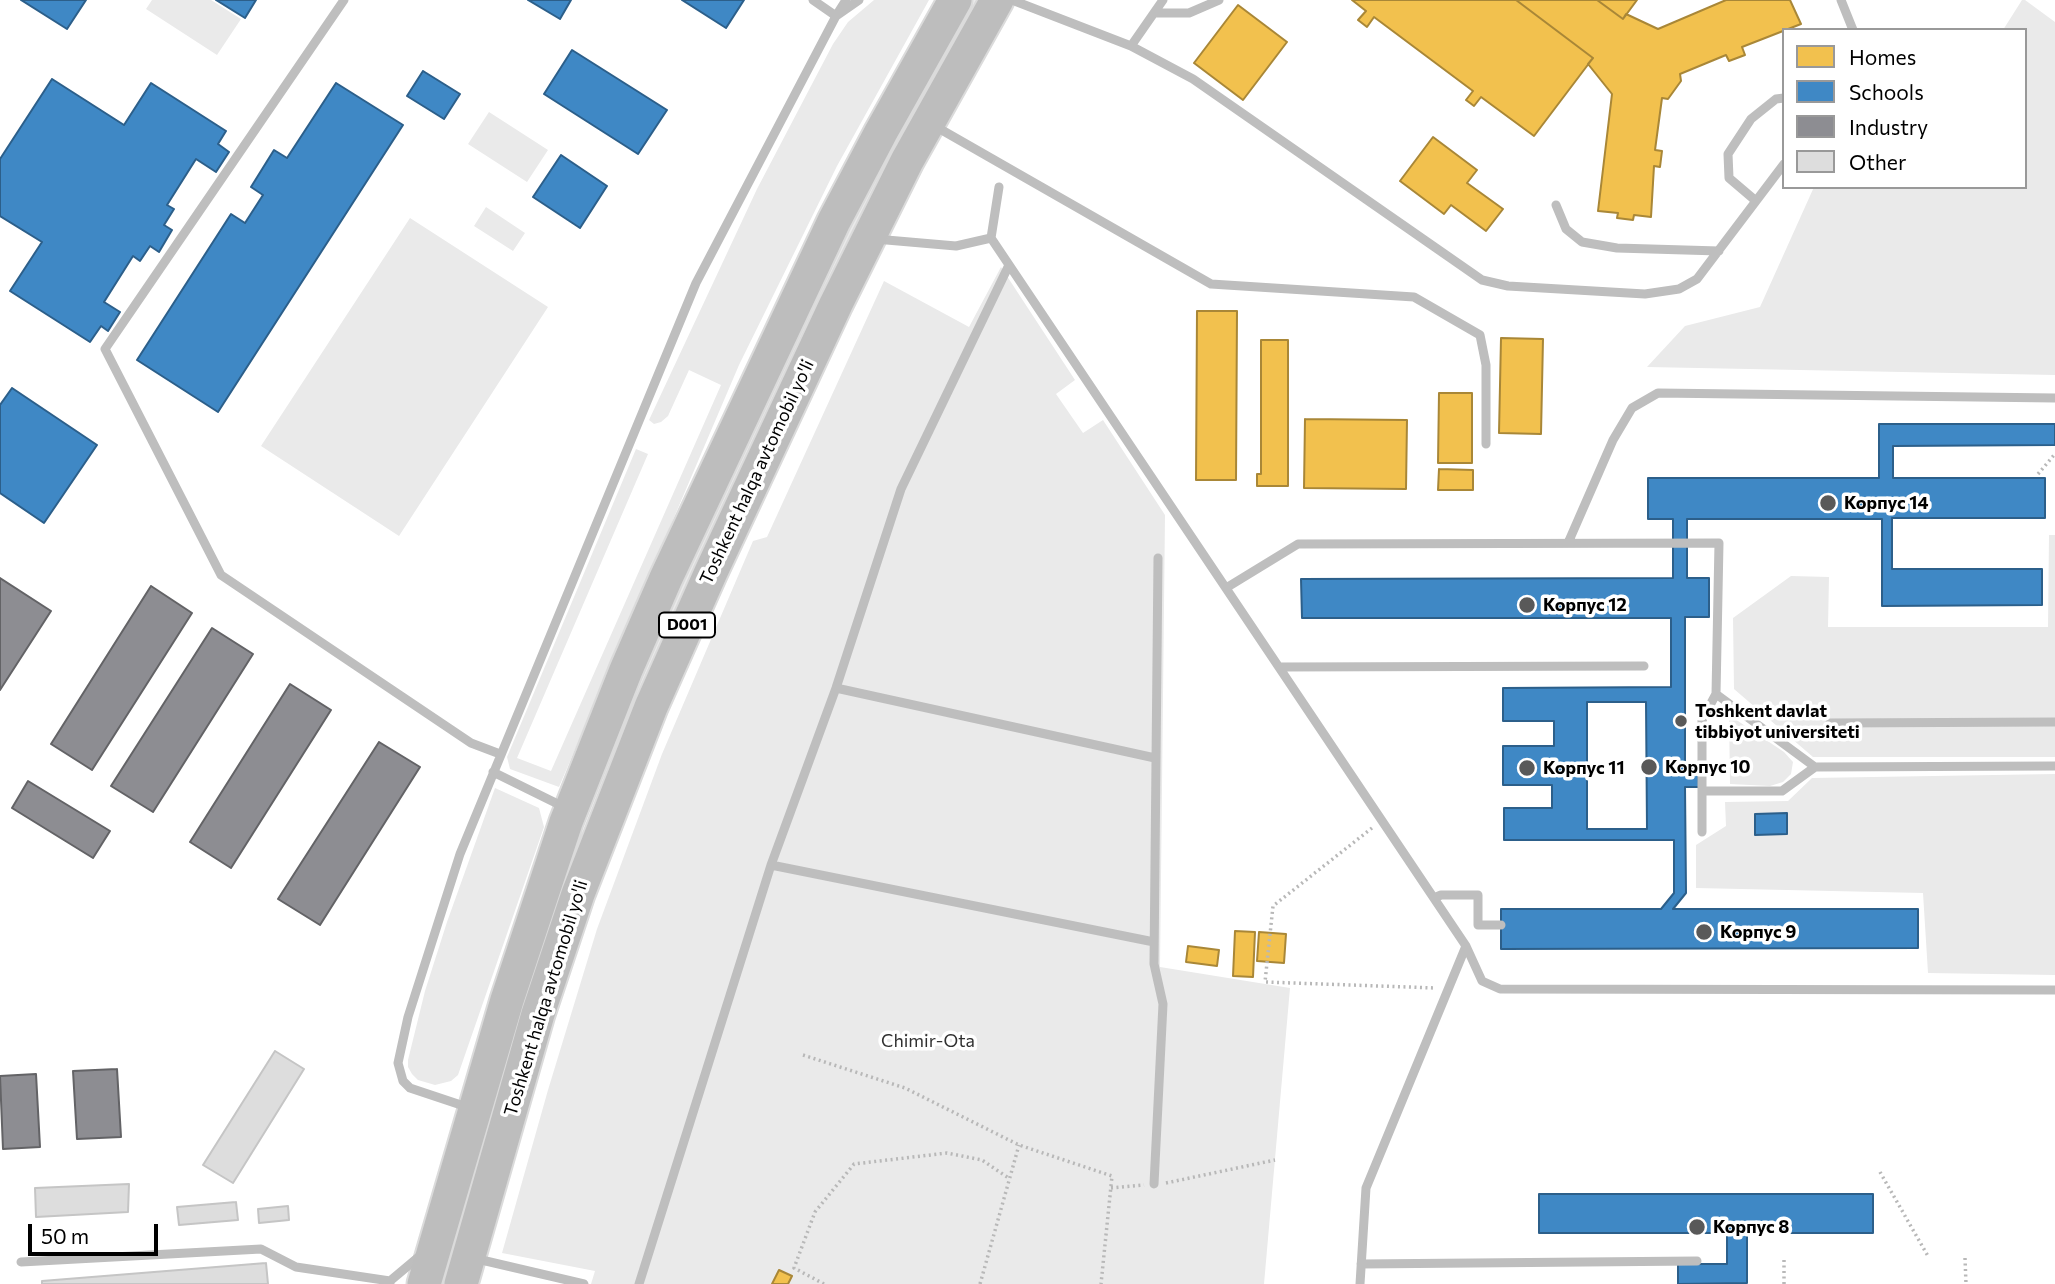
<!DOCTYPE html>
<html>
<head>
<meta charset="utf-8">
<style>
  body { margin:0 }
  #map { position:relative; width:2055px; height:1284px; overflow:hidden; background:#fff; font-family:Commissioner,sans-serif }
  canvas { display:block }
  .legend { position:absolute; left:1782px; top:28px; width:245px; height:161px; box-sizing:border-box; background:#fff; border:2px solid #999; margin:0; padding:9px 12px; list-style:none; font-size:21px; color:#000 }
  .legend li { display:flex; align-items:center; gap:14px; height:35px }
  .legend b { width:35px; border:2px solid #999 }
  .scale { position:absolute; left:28px; top:1224px; width:130px; height:32px; box-sizing:border-box; border:4px solid #000; border-top:0; padding-left:9px; font-size:21px; line-height:24px; white-space:nowrap; color:#000; -webkit-text-stroke:5px #fff; paint-order:stroke }
</style>
</head>
<body>
<div id="map">
<canvas width="2055" height="1284"></canvas>
<ul class="legend">
<li><b style="height:19px;background:#f2c14e"></b>Homes</li>
<li><b style="height:19px;background:#3f88c5"></b>Schools</li>
<li><b style="height:19px;background:#8d8d92"></b>Industry</li>
<li><b style="height:19px;background:#ddd"></b>Other</li>
</ul>
<div class="scale">50 m</div>
</div>
<script>
const c = document.querySelector('canvas').getContext('2d');
c.lineJoin = 'round';
function paint(path, color) { c.fillStyle = color; c.fill(path, 'evenodd'); }
const shape = rows => new Path2D(rows.map(r => 'M' + r).join(''));
function stroke(path, color, width, dash) { c.strokeStyle = color; c.lineWidth = width; c.lineCap = dash ? 'butt' : 'round'; c.setLineDash(dash || []); c.stroke(path); }
function label(font, color, halo, rows, align = 'center') {
  c.font = font + ' Commissioner,sans-serif'; c.lineWidth = 7; c.setLineDash([]); c.textBaseline = 'middle'; c.strokeStyle = halo; c.fillStyle = color; for (const [text, x, y, turn = 0] of rows) {
    c.save(); c.translate(x, y); c.rotate((+turn || 0) * Math.PI / 180); c.textAlign = isNaN(turn) ? turn : align; if (halo) c.strokeText(text, 0, 0); c.fillText(text, 0, 0); c.restore();
  }
}
paint(shape([
  [152,0,211,0,241,19,217,55,146,9],
  [874,0,929,0,837,166,739,365,559,787,510,769,507,757,636,449,648,454,517,758,551,771,721,385,689,370,668,416,661,422,654,424,649,420,757,189,833,44,848,22],
  [969,0,982,0,620,745,611,741,790,340],
  [2022,0,2025,0,2055,22,2055,375,1647,367,1685,326,1760,307,1814,187,2025,187,2025,30,2003,30],
  [489,112,548,150,527,182,468,144],
  [486,207,525,233,513,251,474,226],
  [410,218,548,307,399,536,261,446],
  [1001,267,1075,380,1056,394,1083,433,1103,420,1165,515,1160,967,1290,988,1264,1284,591,1284,595,1271,502,1253,548,1090,597,929,662,754,753,541,767,537,884,281,969,327],
  [2049,535,2055,535,2055,757,1813,757,1734,689,1733,618,1791,576,1829,577,1828,627,2048,627],
  [1729,715,1784,752,1793,762,1791,774,1783,782,1770,786,1730,784],
  [2055,774,2055,975,1928,973,1923,893,1696,888,1696,845,1726,826,1725,802,1788,801,1812,778],
  [495,788,539,808,544,827,458,1075,451,1081,435,1085,418,1080,412,1074,408,1067,408,1060,425,991,447,922]
]), '#eaeaea');
const homes = shape([
  [1352,0,1516,0,1593,58,1534,136,1481,97,1474,106,1466,100,1473,91,1374,17,1367,27,1358,20,1366,11,1352,0],
  [1516,0,1597,0,1623,19,1626,14,1658,29,1726,0,1790,0,1801,24,1742,47,1745,55,1729,61,1726,55,1680,74,1681,81,1668,99,1662,98,1655,150,1662,151,1660,167,1654,166,1651,217,1634,215,1633,220,1617,218,1618,213,1598,211,1612,94,1588,64,1593,58,1516,0],
  [1597,0,1637,0,1623,19,1597,0],
  [1238,5,1287,42,1243,100,1194,63,1238,5],
  [1433,137,1477,170,1467,183,1503,209,1486,231,1451,205,1444,214,1400,181,1433,137],
  [1197,311,1237,311,1236,480,1196,480,1197,311],
  [1501,338,1543,339,1541,434,1499,433,1501,338],
  [1261,340,1288,340,1288,486,1257,486,1257,474,1261,474,1261,340],
  [1439,393,1472,393,1472,463,1438,463,1439,393],
  [1305,419,1407,420,1406,489,1304,488,1305,419],
  [1439,469,1473,470,1473,490,1438,490,1439,469],
  [1235,931,1255,932,1253,977,1233,976,1235,931],
  [1259,932,1286,934,1284,963,1257,961,1259,932],
  [1188,946,1219,950,1217,966,1186,962,1188,946],
  [779,1270,792,1276,788,1284,772,1284,779,1270]
]);
paint(homes, '#f2c14e');
stroke(homes, '#a98737', 2);
const schools = shape([
  [21,0,86,0,67,29,21,0],
  [216,0,256,0,245,18,216,0],
  [528,0,571,0,560,19,528,0],
  [682,0,744,0,726,28,682,0],
  [572,50,667,110,638,154,544,94,572,50],
  [423,71,460,94,444,119,407,96,423,71],
  [52,79,124,125,151,83,226,131,218,144,229,152,216,172,196,159,167,205,174,209,164,225,172,230,159,252,150,246,140,261,133,256,104,302,120,312,108,331,101,326,90,342,10,291,42,242,0,216,0,159,52,79],
  [336,83,403,125,218,412,137,360,231,214,245,223,263,195,251,187,274,150,287,158,336,83],
  [561,155,607,186,580,228,533,197,561,155],
  [12,388,97,445,44,523,0,493,0,405,12,388],
  [1879,424,2055,424,2055,445,1893,446,1893,478,2045,478,2045,518,1892,518,1892,569,2042,569,2042,605,1882,606,1882,519,1687,519,1687,578,1709,578,1709,617,1685,617,1685,768,1698,768,1699,787,1685,787,1686,893,1673,909,1918,909,1918,948,1501,949,1501,909,1661,909,1674,893,1674,840,1504,840,1504,808,1552,808,1552,785,1503,785,1503,746,1554,746,1554,721,1503,721,1503,688,1671,687,1671,618,1302,618,1301,579,1673,578,1673,519,1648,519,1648,478,1879,478,1879,424],
  [1587,702,1646,702,1647,829,1587,829,1587,702],
  [1787,813,1787,834,1755,835,1755,814,1787,813],
  [1539,1194,1873,1194,1873,1233,1747,1233,1747,1283,1678,1284,1678,1264,1727,1264,1727,1233,1539,1233,1539,1194]
]);
paint(schools, '#3f88c5');
stroke(schools, '#2c5f8a', 2);
const industry = shape([
  [0,578,51,611,0,690,0,578],
  [151,586,192,613,92,770,51,744,151,586],
  [212,628,253,654,153,812,111,786,212,628],
  [290,684,331,710,231,868,190,842,290,684],
  [379,742,420,767,320,925,278,899,379,742],
  [28,781,110,831,93,858,12,808,28,781],
  [117,1069,121,1137,77,1139,73,1071,117,1069],
  [36,1074,40,1147,3,1149,0,1076,36,1074]
]);
paint(industry, '#8d8d92');
stroke(industry, '#636366', 2);
const building = shape([
  [275,1051,304,1069,233,1183,203,1165,275,1051],
  [129,1184,128,1212,36,1217,35,1188,129,1184],
  [236,1202,238,1220,179,1225,177,1207,236,1202],
  [288,1206,289,1220,259,1223,258,1209,288,1206],
  [266,1263,268,1284,42,1284,42,1281,266,1263]
]);
paint(building, '#ddd');
stroke(building, '#c5c5c5', 2);
const highway = shape([
  [424,1284,507,1000,566,822,626,670,666,578,834,221,881,132,955,0],
  [461,1284,538,1014,578,894,651,707,711,572,836,304,907,161,997,0]
]);
stroke(highway, '#dbdbdb', 37);
stroke(shape([
  [2038,474,2055,454],
  [1372,828,1273,906,1265,982,1436,988],
  [803,1055,905,1088,1019,1145,1112,1176,1101,1284],
  [1880,1172,1929,1258],
  [1166,1183,1275,1160],
  [1111,1188,1144,1185],
  [1965,1258,1966,1284],
  [1784,1260,1784,1284],
  [824,1284,794,1268,815,1212,854,1164,947,1153,982,1160,1010,1179],
  [980,1284,1019,1145]
]), '#b8b8b8', 3.5, [2, 3.5]);
stroke(shape([
  [344,0,105,349,221,575,471,743,500,754],
  [813,0,836,16,846,0],
  [1012,0,1131,46,1193,79,1482,280,1508,286,1645,294,1679,289,1697,279,1784,164],
  [1841,0,1853,30],
  [1154,13,1189,13,1219,0],
  [1131,46,1163,0],
  [933,125,1211,284,1414,297,1480,335,1486,365,1486,444],
  [999,187,991,238,1466,946,1482,981,1500,989,2055,990],
  [1756,201,1729,178,1728,154,1751,119,1776,99,1784,98],
  [1556,205,1566,229,1582,242,1617,248,1719,251],
  [875,239,956,246,991,238],
  [1568,543,1613,440,1632,408,1658,393,2055,398],
  [1226,588,1298,544,1719,543,1716,694,1702,720,1702,832],
  [1279,667,1644,666],
  [836,688,1155,758],
  [1716,694,1815,767],
  [1830,723,2055,722],
  [493,772,566,808],
  [1702,791,1782,791,1815,767,2055,766],
  [771,865,1154,942],
  [1434,898,1441,895,1478,895,1478,925,1501,925],
  [470,1108,410,1088,403,1081,398,1063,408,1017,460,854,696,283,836,16,859,0],
  [1154,1184,1163,1004,1154,964,1158,558],
  [473,1258,584,1284],
  [21,1262,261,1249,296,1267,390,1281],
  [1361,1264,1697,1261],
  [390,1284,390,1281,421,1255],
  [639,1284,771,865,836,688,901,489,1009,265],
  [1360,1284,1366,1188,1466,946]
]), '#bebebe', 9);
stroke(highway, '#bdbdbd', 33);
for (const [x, y, r, color] of [
  [1828,503,9,"#595959"],
  [1527,605,9,"#595959"],
  [1681,721,7,"#595959"],
  [1649,767,9,"#595959"],
  [1527,768,9,"#595959"],
  [1704,932,9,"#595959"],
  [1697,1227,9,"#595959"]
]) { const dot = new Path2D(); dot.arc(x, y, r, 0, 2 * Math.PI); c.fillStyle = color; c.fill(dot); stroke(dot, '#fff', 2.5); }
for (const [x, y, w] of [
  [687,625,56]
]) { const box = new Path2D(); box.roundRect(x - w / 2, y - 12.5, w, 25, 5); c.fillStyle = '#fff'; c.fill(box); stroke(box, '#000', 2); }
label('bold 16px', '#000', null, [
  ["D001",687,625]
]);
label('18px', '#000', '#fff', [
  ["Toshkent halqa avtomobil yo'li",757,472,-65],
  ["Toshkent halqa avtomobil yo'li",546,998,-73]
]);
label('bold 18px', '#000', '#fff', [
  ["Корпус 14",1844,503],
  ["Корпус 12",1543,605],
  ["Toshkent davlat",1695,711],
  ["tibbiyot universiteti",1695,732],
  ["Корпус 10",1665,767],
  ["Корпус 11",1543,768],
  ["Корпус 9",1720,932],
  ["Корпус 8",1713,1227]
], 'left');
label('18px', '#303030', '#fff', [
  ["Chimir-Ota",928,1041]
]);
</script>
</body>
</html>
